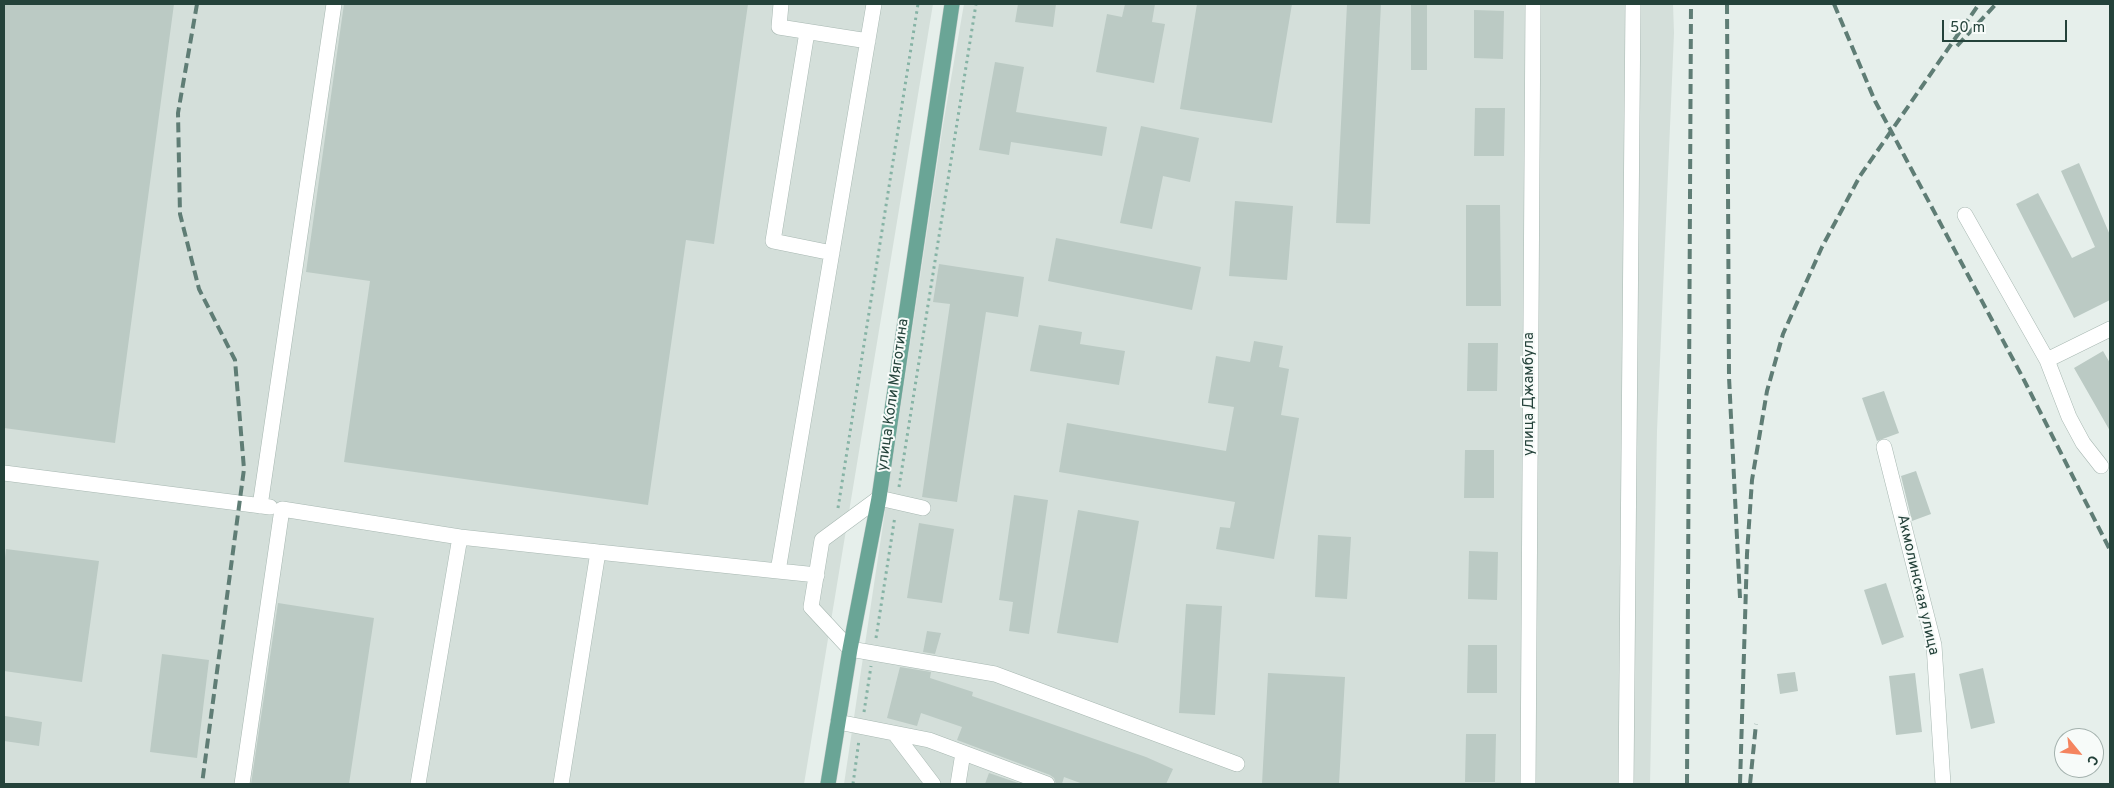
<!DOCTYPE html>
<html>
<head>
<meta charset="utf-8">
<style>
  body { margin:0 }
  #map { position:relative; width:2114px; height:788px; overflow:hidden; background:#e6efeb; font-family:Overpass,sans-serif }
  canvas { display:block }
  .frame { position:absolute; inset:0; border:5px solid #24423a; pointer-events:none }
  .north { position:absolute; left:2054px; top:728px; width:50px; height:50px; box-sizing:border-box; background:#f7fbf9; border:1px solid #a3b1ad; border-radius:50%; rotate:118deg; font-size:14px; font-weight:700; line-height:20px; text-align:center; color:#24423a }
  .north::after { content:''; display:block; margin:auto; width:18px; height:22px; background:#f4845f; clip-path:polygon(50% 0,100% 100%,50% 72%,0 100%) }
  .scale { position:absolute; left:1942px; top:20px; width:125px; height:22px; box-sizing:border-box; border:2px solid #24423a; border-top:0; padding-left:6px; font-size:15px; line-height:18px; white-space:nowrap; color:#24423a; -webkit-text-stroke:4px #f7fbf9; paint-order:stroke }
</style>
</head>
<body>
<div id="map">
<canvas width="2114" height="788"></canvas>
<div class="frame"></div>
<div class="north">С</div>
<div class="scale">50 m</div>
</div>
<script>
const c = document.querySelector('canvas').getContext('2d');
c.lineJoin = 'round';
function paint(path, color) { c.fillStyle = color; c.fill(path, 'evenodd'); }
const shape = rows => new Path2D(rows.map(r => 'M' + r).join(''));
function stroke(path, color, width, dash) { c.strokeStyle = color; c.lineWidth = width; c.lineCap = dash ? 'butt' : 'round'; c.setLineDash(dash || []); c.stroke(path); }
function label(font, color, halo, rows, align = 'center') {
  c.font = font + ' Overpass,sans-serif'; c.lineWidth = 4; c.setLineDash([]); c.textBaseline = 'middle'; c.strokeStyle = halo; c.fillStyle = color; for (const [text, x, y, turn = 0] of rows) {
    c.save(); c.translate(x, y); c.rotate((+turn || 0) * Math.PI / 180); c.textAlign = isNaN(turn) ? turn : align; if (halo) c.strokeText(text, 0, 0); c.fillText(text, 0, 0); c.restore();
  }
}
paint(shape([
  [4,4,933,4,804,784,4,784],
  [964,4,1673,4,1674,33,1657,431,1650,784,844,784,943,125]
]), '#d4dfda');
paint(shape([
  [4,4,174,4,115,443,4,428],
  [344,4,748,4,714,244,686,240,648,505,344,462,370,281,306,272],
  [1018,4,1056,4,1053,27,1015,22],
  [1125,4,1155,4,1152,22,1165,24,1154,83,1096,72,1107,14,1122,17],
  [1197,4,1292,4,1272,123,1180,109],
  [1347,4,1381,4,1370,224,1336,223],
  [1411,4,1427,4,1427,70,1411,70],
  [1474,10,1504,11,1503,59,1474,58],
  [995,62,1024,67,1016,112,1107,127,1102,156,1011,142,1009,155,979,150],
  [1475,108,1505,108,1504,156,1474,156],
  [1141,126,1199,138,1190,182,1163,176,1152,229,1120,223],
  [2079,163,2110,235,2110,300,2074,318,2016,204,2038,193,2072,258,2095,247,2061,171],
  [1235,201,1293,206,1287,280,1229,276],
  [1466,205,1500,205,1501,306,1466,306],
  [1056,238,1201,267,1192,310,1048,281],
  [939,264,1024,277,1018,317,986,312,957,502,922,497,950,304,933,302],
  [1039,325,1082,332,1080,344,1125,351,1119,385,1030,371],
  [1254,341,1283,346,1279,367,1289,369,1281,415,1299,418,1274,559,1216,549,1220,527,1230,528,1235,502,1059,472,1067,423,1226,451,1234,407,1208,403,1216,356,1250,362],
  [1468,343,1498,343,1497,391,1467,391],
  [2103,351,2110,363,2110,431,2074,368],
  [1884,391,1899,433,1877,441,1862,398],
  [1465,450,1494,450,1494,498,1464,498],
  [1916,471,1931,514,1912,521,1901,476],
  [1014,495,1048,500,1029,634,1009,631,1013,602,999,600],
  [1078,510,1139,521,1118,643,1057,633],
  [919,523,954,529,942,603,907,598],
  [1318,535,1351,537,1347,599,1315,597],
  [6,549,99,561,82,682,4,671,4,567],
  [1469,551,1498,552,1497,600,1468,599],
  [1886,583,1904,637,1882,645,1864,590],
  [278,603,374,618,349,784,251,784],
  [1186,604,1222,606,1215,715,1179,713],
  [927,631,941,633,935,654,923,652],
  [1468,645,1497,645,1497,693,1467,693],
  [162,654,209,660,197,758,150,752],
  [900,667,931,672,930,678,973,692,972,696,1146,757,1173,769,1166,784,1083,784,1064,777,1062,784,1056,784,1054,778,1050,775,957,740,962,727,921,713,917,726,887,718],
  [1983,668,1995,723,1971,729,1959,674],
  [1795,672,1798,691,1780,694,1777,674],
  [1268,673,1345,677,1339,784,1262,784],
  [1915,673,1922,732,1896,735,1889,676],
  [5,716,42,722,39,746,4,741],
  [1466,734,1496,734,1495,782,1465,782],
  [989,773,1021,784,985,784]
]), '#bbcac4');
const minor = shape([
  [781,4,779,27,868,41],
  [807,32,773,241,832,253],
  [1965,215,2047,360,2069,417,2083,443,2101,466],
  [2047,360,2110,329],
  [1884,447,1934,645,1943,784],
  [4,473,270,507],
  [260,506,334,4],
  [923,508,879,498,822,540,811,607,850,649,995,674,1237,764],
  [598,552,778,571,874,4],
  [778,571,817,575],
  [838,722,929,740,1047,784],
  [895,734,933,784],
  [242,784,282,509,460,537,598,552,561,784],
  [418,784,460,537],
  [958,784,963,753],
  [1528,784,1533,4],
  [1626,784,1633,4]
]);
const major = shape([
  [828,784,850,649,879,498,952,4]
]);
stroke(minor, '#a8b8b2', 16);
stroke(major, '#c2cac8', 16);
stroke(shape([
  [899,487,976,4],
  [838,508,918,4],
  [876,638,895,516],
  [864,712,871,666],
  [853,784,859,740]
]), '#86b3a5', 3, [2.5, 4]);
stroke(minor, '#fff', 15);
stroke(major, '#6aa596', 15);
stroke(shape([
  [197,4,178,113,180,214,199,289,235,360,244,469,202,784],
  [1727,4,1729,377,1740,598],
  [1834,4,1875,101,2023,378,2110,550],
  [1957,46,1996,4],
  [1687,784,1691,4],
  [1740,784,1747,554,1752,480,1767,391,1783,334,1822,247,1860,176,1979,4],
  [1750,784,1756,724]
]), '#5f7d75', 4, [10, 5]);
label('15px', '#24423a', '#f7fbf9', [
  ["улица Джамбула",1530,394,-90],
  ["улица Коли Мяготина",894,395,-82],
  ["Акмолинская улица",1917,585,77]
]);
</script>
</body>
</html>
